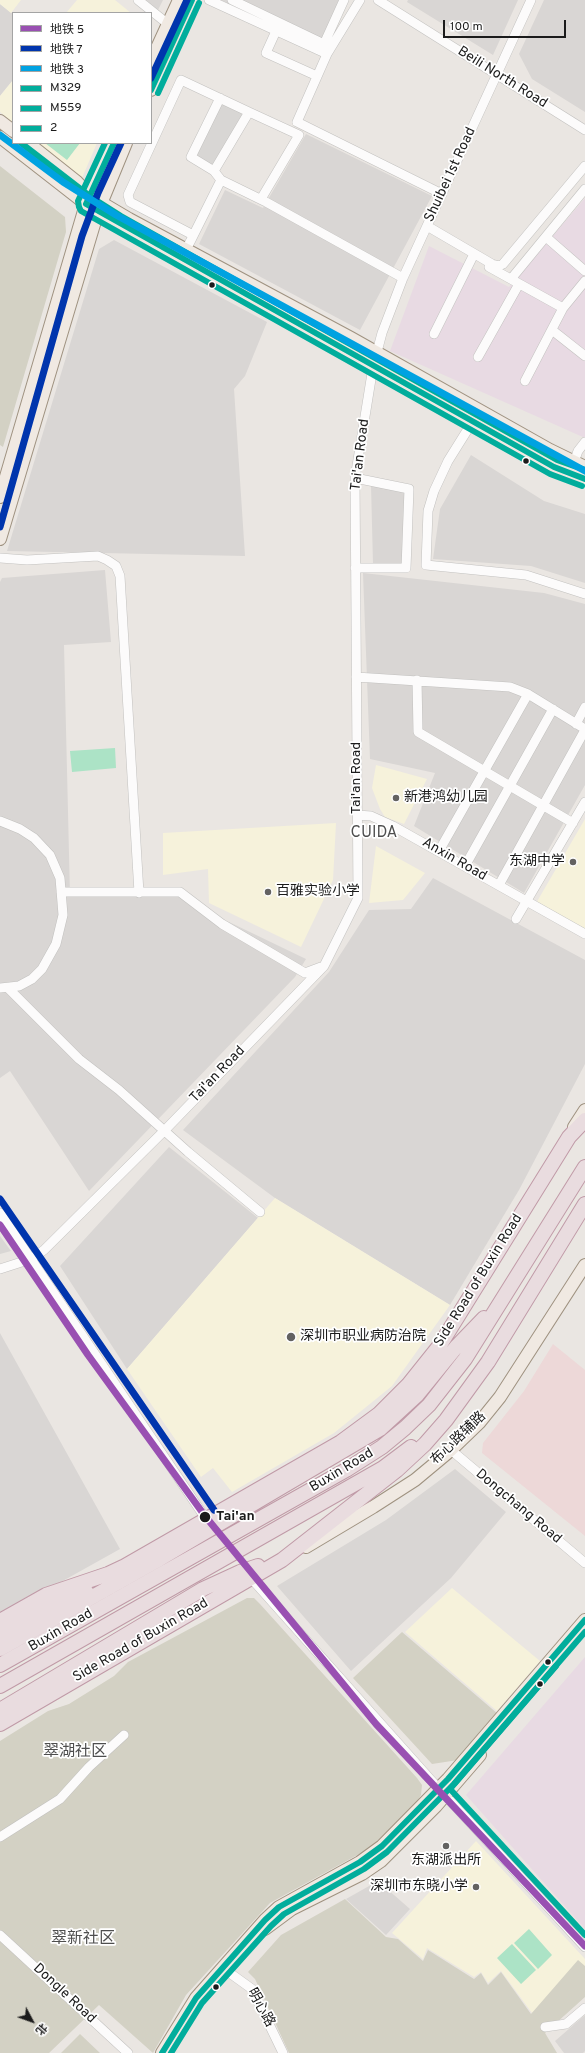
<!DOCTYPE html>
<html>
<head>
<meta charset="utf-8">
<style>
  body { margin:0 }
  #map { position:relative; width:585px; height:2053px; overflow:hidden; background:#eae6e2; font-family:Overpass,"Noto Sans SC",sans-serif }
  canvas { display:block }
  .legend { position:absolute; left:12px; top:12px; width:140px; height:132px; box-sizing:border-box; background:#fff; border:1px solid #a4a4a4; margin:0; padding:5px 7px; list-style:none; font-size:12px; color:#1b1b1b }
  .legend li { display:flex; align-items:center; gap:8px; height:20px }
  .legend b { width:20px; border:1px solid #a4a4a4 }
  .north { position:absolute; left:12px; top:2001px; width:40px; height:40px; -webkit-text-stroke:3px #fff; paint-order:stroke; rotate:131deg; font-size:11px; font-weight:700; line-height:16px; text-align:center; color:#1b1b1b }
  .north::after { content:''; display:block; margin:auto; width:14px; height:18px; background:#1b1b1b; clip-path:polygon(50% 0,100% 100%,50% 72%,0 100%) }
  .scale { position:absolute; left:443px; top:20px; width:123px; height:18px; box-sizing:border-box; border:2px solid #1b1b1b; border-top:0; padding-left:5px; font-size:12px; line-height:14px; white-space:nowrap; color:#1b1b1b; -webkit-text-stroke:3px #fff; paint-order:stroke }
</style>
</head>
<body>
<div id="map">
<canvas width="585" height="2053"></canvas>
<ul class="legend">
<li><b style="height:5px;background:#9950b2"></b>地铁 5</li>
<li><b style="height:5px;background:#0035ad"></b>地铁 7</li>
<li><b style="height:5px;background:#00a2e1"></b>地铁 3</li>
<li><b style="height:5px;background:#01ad9c"></b>M329</li>
<li><b style="height:5px;background:#01ad9c"></b>M559</li>
<li><b style="height:5px;background:#01ad9c"></b>2</li>
</ul>
<div class="north">北</div>
<div class="scale">100 m</div>
</div>
<script>
const c = document.querySelector('canvas').getContext('2d');
c.lineJoin = 'round';
function paint(path, color) { c.fillStyle = color; c.fill(path, 'evenodd'); }
const shape = rows => new Path2D(rows.map(r => 'M' + r).join(''));
function stroke(path, color, width, dash) { c.strokeStyle = color; c.lineWidth = width; c.lineCap = dash ? 'butt' : 'round'; c.setLineDash(dash || []); c.stroke(path); }
function label(font, color, halo, rows, align = 'center') {
  c.font = font + ' Overpass,"Noto Sans SC",sans-serif'; c.lineWidth = 3.5; c.setLineDash([]); c.textBaseline = 'middle'; c.strokeStyle = halo; c.fillStyle = color; for (const [text, x, y, turn = 0] of rows) {
    c.save(); c.translate(x, y); c.rotate((+turn || 0) * Math.PI / 180); c.textAlign = isNaN(turn) ? turn : align; if (halo) c.strokeText(text, 0, 0); c.fillText(text, 0, 0); c.restore();
  }
}
paint(shape([
  [145,0,163,0,158,10],
  [221,0,347,0,325,49],
  [408,0,518,0,493,55,407,2],
  [544,0,585,0,585,112,532,79,519,54],
  [0,4,13,14,13,80,0,96],
  [306,134,432,196,360,330,199,244,225,190,263,208],
  [114,240,267,322,245,376,234,389,245,556,7,551,99,249],
  [471,455,544,501,585,514,585,583,531,566,433,559,440,509],
  [371,485,406,491,403,564,373,564],
  [105,570,111,642,64,645,70,896,167,887,227,921,306,959,295,977,89,1191,10,1071,0,1078,0,582,2,578],
  [363,573,544,593,585,604,585,785,524,893,414,826,435,773,370,759],
  [433,878,585,960,585,1064,519,1190,450,1305,275,1198,183,1130,329,972,369,910,411,909],
  [169,1147,258,1218,127,1369,60,1266],
  [0,1236,11,1251,0,1254],
  [0,1333,120,1549,0,1616],
  [455,1469,506,1512,451,1578,351,1671,277,1586,386,1520],
  [378,1881,410,1909,386,1935,346,1899],
  [585,2015,585,2051,583,2053,564,2053,555,2041]
]), '#d9d6d4');
paint(shape([
  [553,1344,585,1370,585,1536,482,1453,483,1443,524,1391]
]), '#edd8d8');
paint(shape([
  [585,198,585,438,390,351,429,246,509,287],
  [585,1657,585,1929,466,1795]
]), '#e8dae3');
paint(shape([
  [0,0,21,0,11,13,0,4],
  [77,0,115,0,131,13,66,13],
  [13,80,13,123,0,112,0,96],
  [38,143,97,143,82,178],
  [376,765,427,779,404,824,385,817,380,809,372,788],
  [585,819,585,933,535,905],
  [336,823,333,880,301,947,209,903,208,869,163,875,163,833],
  [376,846,425,873,403,900,369,903],
  [275,1198,450,1305,392,1386,334,1433,232,1492,213,1468,201,1477,127,1369],
  [452,1588,540,1661,497,1711,405,1632],
  [476,1841,585,1959,585,1992,532,2013,501,1971,488,1983,481,1972,474,1977,427,1948,423,1959,392,1933]
]), '#f6f2db');
paint(shape([
  [221,103,244,114,213,168,193,156]
]), '#d8d6d4');
paint(shape([
  [0,166,65,217,66,232,3,447,0,445],
  [247,1598,254,1598,260,1604,417,1778,422,1785,421,1795,415,1805,370,1848,270,1903,186,1995,153,2053,99,2005,49,2053,0,2053,0,1741,48,1711,69,1704,114,1676,128,1662],
  [402,1632,498,1714,458,1760,432,1764,353,1678],
  [345,1899,386,1937,398,1939,423,1961,428,1950,474,1979,481,1973,488,1985,501,1972,531,2014,578,1960,585,1966,585,1997,545,2033,557,2053,289,2053,255,1979,248,1972,281,1935],
  [80,2034,100,2053,61,2053]
]), '#d3d1c4');
paint(shape([
  [45,143,80,143,67,160],
  [115,748,116,768,72,772,70,751],
  [529,1929,552,1955,538,1969,514,1943],
  [512,1944,536,1970,521,1984,497,1958]
]), '#ace3c6');
const minor = shape([
  [138,0,168,24],
  [209,0,327,54],
  [232,0,324,44,344,0],
  [360,0,327,54,297,122,442,194],
  [378,0,585,130],
  [276,31,266,53,317,76],
  [249,112,299,135,261,199],
  [214,171,191,157,220,98],
  [221,180,266,202,403,278],
  [427,226,492,264,499,266,503,264,585,166],
  [546,237,585,271],
  [186,249,190,242,221,180,214,171,249,112,181,80,128,195,130,202,193,235],
  [489,267,563,308,585,281],
  [511,279,585,189],
  [552,330,585,356],
  [434,334,472,258],
  [478,357,519,284],
  [525,381,563,308],
  [473,421,448,461,434,491,428,511,426,565,526,575,585,594],
  [574,462,578,451,585,442],
  [0,558,27,560,98,556,107,560,116,566,120,576,139,893],
  [355,568,406,568,409,489,355,478],
  [356,677,510,687,528,694,585,729],
  [417,680,418,732,573,823],
  [576,724,585,707],
  [357,815,371,816,393,826,585,934],
  [0,821,20,829,34,838,50,855,60,878,63,915,56,944,42,969,32,979,19,986,0,988],
  [439,851,528,694],
  [465,866,553,709],
  [499,885,585,730],
  [61,892,180,892,222,924,305,973,321,967],
  [516,919,585,802],
  [8,988,79,1059,119,1090,188,1152,260,1212],
  [0,1213,206,1519],
  [0,1269,31,1259,44,1250,165,1130,324,966,358,898,355,478,373,367,382,333,403,278,531,0],
  [451,1450,585,1563],
  [250,1577,430,1779,585,1947],
  [0,1837,60,1799,89,1767,124,1735],
  [0,1935,128,2053],
  [227,1971,252,1989,283,2053],
  [545,2027,566,2024,585,2008]
]);
const major = shape([
  [151,61,179,0],
  [151,90,192,0],
  [0,121,13,131],
  [0,137,86,204,117,223,554,467,585,479],
  [28,143,77,182,90,196,129,219,351,338,550,450,585,467],
  [0,497,86,204,114,143],
  [0,539,98,211,126,143],
  [574,1127,585,1110],
  [306,1547,373,1507,415,1480,451,1450,479,1423,500,1397,585,1265],
  [265,1929,292,1909,362,1874,381,1861,436,1806,480,1755],
  [162,2053,196,1998,265,1920,279,1907,360,1862,382,1846,448,1779,585,1620]
]);
const highway = shape([
  [0,1621,46,1595,108,1574,125,1566,341,1442,379,1414,408,1385,440,1345,569,1137,585,1120],
  [0,1635,61,1600,86,1591],
  [0,1649,158,1560,380,1429,417,1395,457,1346,484,1318],
  [0,1665,346,1470,382,1447,405,1428,429,1405,465,1359,585,1167],
  [0,1686,383,1468,411,1447],
  [0,1710,203,1589,240,1572,258,1566],
  [0,1724,282,1560,397,1470,425,1444,446,1420,488,1362,585,1204]
]);
stroke(minor, '#c2c1bf', 10);
stroke(major, '#9f9280', 14);
stroke(highway, '#c09aa7', 16);
stroke(minor, '#fcfbfb', 9);
stroke(major, '#f0e9e2', 12);
stroke(highway, '#e9dcdf', 14);
stroke(shape([
  [151,90,192,0],
  [114,143,86,204,554,467,585,479],
  [162,2053,196,1998,265,1920,279,1907,360,1862,382,1846,448,1779,585,1620]
]), '#01ad9c', 6);
stroke(shape([
  [158,93,199,3],
  [105,143,78,201,79,207,81,211,550,474,582,486],
  [171,2053,202,2003,271,1926,284,1914,364,1869,387,1852,454,1784,585,1632]
]), '#01ad9c', 6);
stroke(shape([
  [21,143,91,197,121,216,557,460,585,470],
  [556,1666,450,1789,585,1935]
]), '#01ad9c', 6);
stroke(shape([
  [0,1225,88,1355,205,1516,376,1724,585,1946]
]), '#9950b2', 7);
stroke(shape([
  [151,78,187,0],
  [0,527,82,236,98,193,121,143],
  [0,1199,214,1510]
]), '#0035ad', 7);
stroke(shape([
  [0,135,63,182,116,215,585,471]
]), '#00a2e1', 7);
for (const [x, y, r, color] of [
  [212,285,3.5,"#1b1b1b"],
  [526,461,3.5,"#1b1b1b"],
  [396,798,4,"#636261"],
  [573,862,4,"#636261"],
  [268,892,4,"#636261"],
  [291,1337,5,"#636261"],
  [205,1517,6,"#1b1b1b"],
  [548,1662,3.5,"#1b1b1b"],
  [540,1684,3.5,"#1b1b1b"],
  [446,1846,4,"#636261"],
  [476,1887,4,"#636261"],
  [216,1987,3.5,"#1b1b1b"]
]) { const dot = new Path2D(); dot.arc(x, y, r, 0, 2 * Math.PI); c.fillStyle = color; c.fill(dot); stroke(dot, '#fff', 1.5); }
label('14px', '#1b1b1b', '#fff', [
  ["Beili North Road",502,78,32],
  ["Shuibei 1st Road",451,175,-65],
  ["Tai'an Road",361,455,-83],
  ["Tai'an Road",357,778,-90],
  ["Anxin Road",454,860,30],
  ["Tai'an Road",218,1075,-46],
  ["Side Road of Buxin Road",479,1281,-58],
  ["布心路辅路",459,1439,-44],
  ["Buxin Road",342,1471,-31],
  ["Dongchang Road",518,1507,40],
  ["Buxin Road",61,1631,-30],
  ["Side Road of Buxin Road",141,1641,-30],
  ["Dongle Road",64,1994,43],
  ["明心路",260,2008,61]
]);
label('14px', '#1b1b1b', '#fff', [
  ["新港鸿幼儿园",404,798],
  ["东湖中学",565,862,"right"],
  ["百雅实验小学",276,892],
  ["深圳市职业病防治院",300,1337],
  ["东湖派出所",446,1861,"center"],
  ["深圳市东晓小学",468,1887,"right"]
], 'left');
label('bold 14px', '#1b1b1b', '#fff', [
  ["Tai'an",216,1517]
], 'left');
label('16px', '#4e4e4e', '#fff', [
  ["CUIDA",374,834],
  ["翠湖社区",75,1753],
  ["翠新社区",83,1940]
]);
</script>
</body>
</html>
